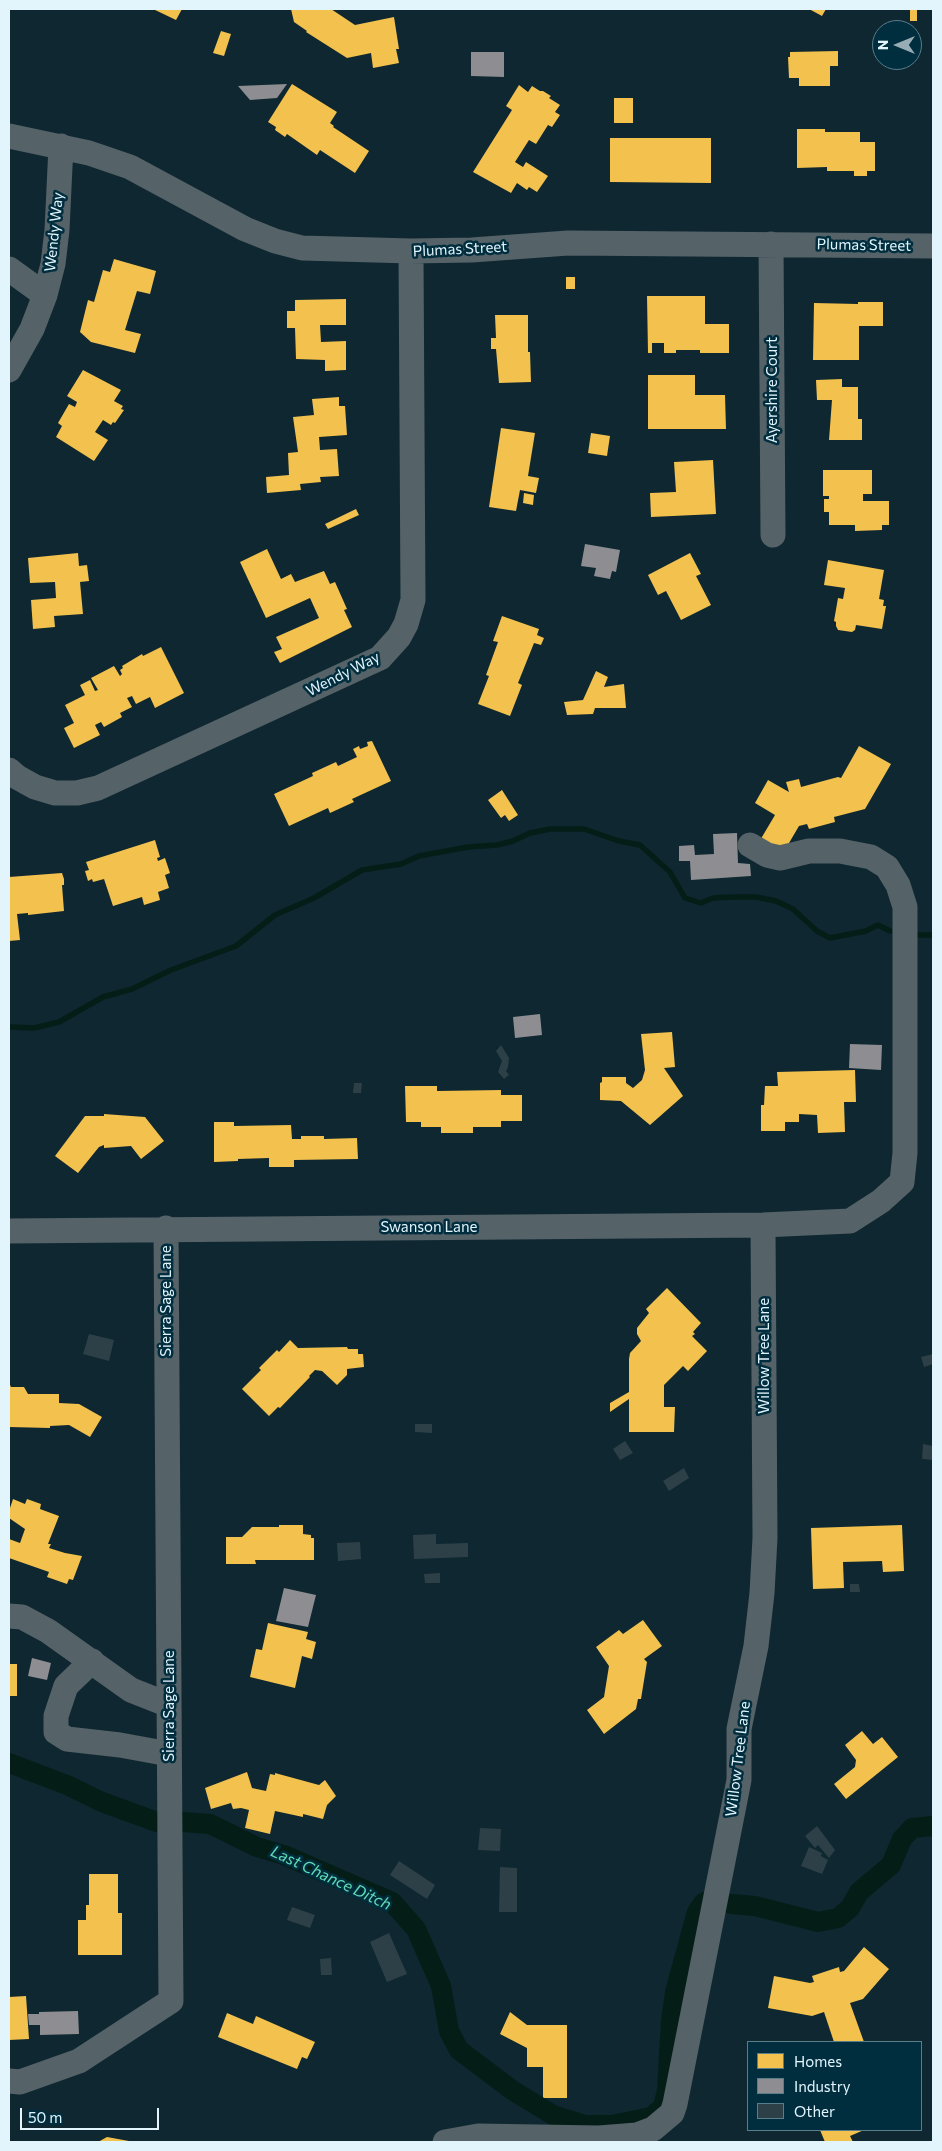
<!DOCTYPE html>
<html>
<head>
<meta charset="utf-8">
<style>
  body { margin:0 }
  #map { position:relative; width:942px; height:2151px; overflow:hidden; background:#0e2730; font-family:Commissioner,sans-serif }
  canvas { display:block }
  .frame { position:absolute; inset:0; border:10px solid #e2f4fc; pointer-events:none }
  .legend { position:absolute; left:747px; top:2041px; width:175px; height:90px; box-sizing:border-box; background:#002e3e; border:1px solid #5a7d8a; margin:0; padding:6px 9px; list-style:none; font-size:15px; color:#e2f4fc }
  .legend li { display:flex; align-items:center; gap:10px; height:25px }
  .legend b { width:25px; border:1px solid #5a7d8a }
  .north { position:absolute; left:872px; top:20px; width:50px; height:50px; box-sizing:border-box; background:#002e3e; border:1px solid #5a7d8a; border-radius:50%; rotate:270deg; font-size:14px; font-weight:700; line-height:20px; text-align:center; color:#e2f4fc }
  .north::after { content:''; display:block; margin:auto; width:18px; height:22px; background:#98acb5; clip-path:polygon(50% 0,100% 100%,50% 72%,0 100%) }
  .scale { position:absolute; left:20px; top:2108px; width:139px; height:22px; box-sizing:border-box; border:2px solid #e2f4fc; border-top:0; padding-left:6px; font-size:15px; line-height:18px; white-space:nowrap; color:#e2f4fc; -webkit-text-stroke:4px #002e3e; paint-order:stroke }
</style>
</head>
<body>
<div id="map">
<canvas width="942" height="2151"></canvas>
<div class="frame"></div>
<ul class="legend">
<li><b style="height:14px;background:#f2c14e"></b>Homes</li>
<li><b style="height:14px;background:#8d8d92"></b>Industry</li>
<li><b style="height:14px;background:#2d4047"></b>Other</li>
</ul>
<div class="north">N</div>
<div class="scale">50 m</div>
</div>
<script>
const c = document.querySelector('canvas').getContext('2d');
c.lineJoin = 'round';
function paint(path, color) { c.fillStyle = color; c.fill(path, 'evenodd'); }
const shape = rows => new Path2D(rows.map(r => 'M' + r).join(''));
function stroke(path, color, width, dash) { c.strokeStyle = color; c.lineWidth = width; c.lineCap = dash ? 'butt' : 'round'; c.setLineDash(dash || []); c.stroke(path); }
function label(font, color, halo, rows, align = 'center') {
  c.font = font + ' Commissioner,sans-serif'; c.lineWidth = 5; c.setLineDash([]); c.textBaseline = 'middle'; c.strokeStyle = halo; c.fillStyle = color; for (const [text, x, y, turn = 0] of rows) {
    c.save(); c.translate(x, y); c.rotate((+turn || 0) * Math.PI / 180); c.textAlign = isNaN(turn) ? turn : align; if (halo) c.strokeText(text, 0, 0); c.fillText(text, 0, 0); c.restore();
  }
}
paint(shape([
  [153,9,182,9,176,20],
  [291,9,331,9,355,25,394,17,399,49,396,49,399,63,373,68,371,53,347,58,306,32,307,31,294,22],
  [809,9,826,9,822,16],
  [910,10,917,10,917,21,910,21],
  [221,31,231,34,224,56,213,53],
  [838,51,838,66,830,66,830,86,799,86,799,78,789,78,788,57,790,57,790,52],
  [292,84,337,112,330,123,334,126,333,127,369,151,355,173,320,150,317,155,287,134,285,137,275,130,276,127,268,122],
  [519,85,528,92,532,86,540,91,543,91,551,96,549,98,560,105,555,112,560,115,552,127,548,125,536,144,529,140,515,162,523,167,526,162,548,176,537,192,529,187,527,190,517,183,511,193,473,172,512,110,506,106],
  [614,98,633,98,633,123,614,123],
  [797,129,825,129,825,132,860,132,860,142,875,142,875,171,867,171,867,176,854,176,854,171,827,171,827,167,797,168],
  [610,138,711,138,711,183,610,182],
  [114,259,156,271,150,294,137,291,125,330,141,334,135,353,91,342,80,332,88,300,94,302,103,270,110,272],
  [566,277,575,277,575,289,566,289],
  [647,296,705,296,705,324,729,324,729,353,700,353,700,350,676,350,676,353,664,353,664,343,652,343,652,353,648,353],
  [346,299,346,325,320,325,321,342,346,341,346,370,325,371,325,360,296,359,295,328,287,328,287,311,295,311,295,300],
  [858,302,883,302,883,326,859,326,859,360,813,360,814,303,858,304],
  [495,315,528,315,528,352,530,352,531,382,499,383,496,349,491,349,491,338,496,338],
  [83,370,121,390,114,401,123,406,121,409,124,410,115,423,113,422,111,425,103,420,95,432,108,440,94,461,56,437,62,426,58,423,69,404,75,407,77,402,67,396],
  [648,375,695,375,695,395,725,395,726,429,648,429],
  [842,379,842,387,858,387,858,419,862,419,862,440,829,440,832,400,817,400,816,380],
  [339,397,339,406,345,406,347,435,319,437,320,450,337,449,339,476,320,477,321,482,300,484,301,490,267,493,266,477,289,475,288,453,298,452,293,417,314,415,312,399],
  [501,428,535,433,528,476,539,478,536,493,520,490,516,511,489,507],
  [591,433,610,436,607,456,588,453],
  [713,460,716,514,651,517,650,493,676,492,674,462],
  [823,470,872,470,872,494,863,494,863,501,889,501,889,525,882,525,882,530,855,531,855,525,829,525,829,512,824,512,824,499,829,499,829,496,823,496],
  [524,493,534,495,533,505,523,503],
  [356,509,359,515,328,529,325,524],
  [267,549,281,579,291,574,295,582,324,571,330,584,335,582,347,609,344,610,352,627,280,663,274,652,282,649,276,637,319,618,310,598,266,618,240,562],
  [78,553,79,566,87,565,89,581,80,582,83,614,54,616,55,627,33,629,31,600,56,598,55,582,30,583,28,558],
  [690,553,701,574,696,576,711,605,681,620,666,591,658,595,648,575],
  [828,560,884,570,879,599,884,600,883,606,886,606,882,629,856,625,855,630,852,632,838,630,836,626,836,622,834,621,838,598,843,599,845,588,824,585],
  [502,616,539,629,537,635,544,638,541,645,534,643,518,683,522,685,510,716,478,704,489,676,486,675,498,642,493,641],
  [161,647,184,693,155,708,150,697,136,704,132,696,127,698,132,707,120,713,122,717,104,727,101,722,95,725,100,735,74,748,64,728,74,723,65,705,85,695,80,685,90,680,95,691,98,690,91,678,114,666,120,676,122,674,120,670,123,668,122,666,142,654,143,656],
  [596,671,608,677,604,687,624,684,626,708,595,708,593,714,567,715,564,702,583,700],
  [372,741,391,781,352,799,354,802,330,813,328,808,289,826,274,794,313,776,312,773,336,762,338,766,357,757,353,749,359,746,360,749,368,746,367,742],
  [859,746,891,764,865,809,834,817,835,822,809,829,807,824,799,826,782,855,759,842,775,815,755,803,768,780,789,792,786,782,799,779,801,787,838,777,841,778],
  [502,790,518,815,509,821,505,815,501,818,488,800],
  [155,840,160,857,157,858,158,861,165,858,170,873,165,875,169,888,158,892,160,900,144,905,142,897,113,906,104,879,93,882,92,879,88,881,85,871,89,870,86,862],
  [62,873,64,879,64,885,62,885,64,911,28,915,28,913,17,914,20,940,9,941,9,877],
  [672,1032,675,1067,664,1068,683,1096,650,1125,621,1101,600,1100,600,1083,602,1082,602,1077,626,1077,626,1083,633,1088,642,1080,645,1070,641,1034],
  [855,1070,856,1102,844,1102,845,1132,818,1133,817,1115,799,1114,799,1122,785,1122,785,1131,761,1131,761,1105,764,1105,765,1086,778,1086,777,1072],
  [405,1086,437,1086,437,1091,501,1090,501,1095,522,1095,522,1121,501,1121,501,1127,473,1127,473,1133,441,1133,441,1127,421,1127,421,1122,406,1122],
  [104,1114,145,1117,164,1141,141,1159,131,1146,104,1148,104,1145,99,1147,78,1173,55,1156,85,1116,104,1116],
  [214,1122,234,1122,234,1126,291,1125,292,1139,301,1139,301,1136,324,1136,324,1139,357,1138,358,1159,294,1160,294,1167,269,1167,269,1158,238,1159,238,1161,214,1162],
  [667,1288,701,1323,693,1332,695,1334,692,1336,707,1351,688,1371,683,1366,664,1385,664,1407,675,1407,674,1432,629,1432,629,1399,610,1412,610,1403,629,1392,629,1359,630,1353,641,1341,637,1334,637,1328,649,1313,646,1309],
  [290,1340,298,1348,347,1347,348,1349,358,1349,358,1354,363,1354,364,1367,347,1369,347,1375,337,1385,322,1371,315,1370,309,1376,310,1377,280,1408,278,1407,269,1416,242,1389,261,1370,259,1368,277,1350,279,1352],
  [9,1383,11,1387,24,1387,28,1394,59,1394,59,1403,79,1404,102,1417,90,1437,69,1425,50,1426,50,1428,9,1427],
  [13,1499,25,1504,27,1499,41,1504,40,1509,59,1516,48,1544,51,1544,49,1548,65,1553,82,1556,73,1580,69,1579,67,1584,47,1577,49,1572,9,1558,9,1539,20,1543,25,1529,9,1518,9,1511],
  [279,1525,303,1525,303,1534,311,1535,311,1538,314,1538,314,1560,255,1560,256,1564,226,1564,226,1537,242,1537,252,1527,279,1527],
  [902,1525,904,1571,883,1572,882,1561,843,1562,844,1588,813,1589,811,1528],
  [643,1620,662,1646,644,1659,647,1662,641,1699,638,1699,636,1709,604,1734,587,1710,604,1697,609,1666,596,1647,619,1630,623,1634],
  [268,1623,308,1632,306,1639,316,1642,312,1659,302,1656,295,1688,250,1677,256,1649,262,1650],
  [9,1664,17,1664,17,1696,9,1696],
  [862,1731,873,1744,882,1737,898,1757,846,1799,834,1784,855,1767,856,1760,845,1745],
  [247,1772,252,1788,266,1791,270,1774,275,1775,275,1773,319,1785,325,1780,336,1796,327,1805,323,1819,303,1814,303,1817,275,1811,270,1834,245,1828,249,1810,241,1808,233,1809,231,1803,211,1809,205,1788],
  [89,1874,118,1874,118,1913,122,1913,122,1955,78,1955,78,1920,86,1920,86,1905,89,1905],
  [864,1947,889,1969,863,1999,850,2003,864,2042,834,2042,824,2012,812,2016,768,2008,774,1976,810,1983,814,1982,812,1976,839,1967,840,1972,844,1971],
  [26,1996,29,2039,9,2040,9,1997],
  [510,2012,527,2025,567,2025,567,2098,543,2098,543,2067,527,2067,527,2048,500,2034],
  [227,2013,253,2024,256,2016,315,2042,307,2059,302,2057,297,2069,218,2037],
  [820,2130,864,2130,850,2136,853,2142,825,2142],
  [107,2137,129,2141,129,2142,98,2142]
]), '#f2c14e');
paint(shape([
  [471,52,504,52,504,77,471,76],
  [287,84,277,98,250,100,238,86],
  [585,544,620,550,616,572,612,571,610,579,594,576,596,568,581,566],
  [737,833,738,863,750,864,751,876,691,880,690,861,679,861,679,846,694,845,695,855,714,854,713,834],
  [540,1014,542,1035,515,1038,513,1017],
  [850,1044,882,1045,881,1070,849,1068],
  [284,1588,316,1595,308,1627,276,1621],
  [32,1658,51,1663,47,1680,28,1676],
  [78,2011,79,2034,40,2035,40,2025,29,2025,28,2014,39,2014,39,2012]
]), '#8d8d92');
stroke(shape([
  [919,935,933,935],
  [9,1027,34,1028,59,1022,103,997,132,989,171,970,236,946,275,915,314,898,362,870,401,864,419,856,468,847,497,845,513,841,530,833,550,829,584,829,619,841,640,845,670,872,685,898,701,903,713,898,733,897,756,897,776,901,793,909,817,931,830,938,866,931,878,925,890,931]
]), '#041e17', 5.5);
stroke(shape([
  [9,1763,67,1785,102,1802,157,1822],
  [182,1822,210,1824,257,1847,284,1855,392,1902,416,1929,441,1986,449,2031,459,2050,512,2090,553,2115,585,2125,612,2125,651,2117,663,2107,667,2090,671,2021,675,1992,697,1912,704,1902],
  [731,1904,755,1906,818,1922,838,1918,850,1908,859,1892,891,1865,902,1839,912,1828,933,1826]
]), '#041e17', 20);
paint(shape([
  [501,1045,509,1058,508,1067,506,1071,509,1075,504,1079,498,1072,502,1061,496,1051],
  [354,1083,362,1083,361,1093,353,1093],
  [89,1334,114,1340,109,1361,83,1354],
  [933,1354,933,1364,924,1367,921,1357],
  [415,1424,432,1424,432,1433,415,1432],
  [625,1441,633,1453,620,1460,613,1449],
  [923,1444,933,1446,933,1460,922,1459],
  [684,1468,689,1478,669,1491,663,1481],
  [436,1534,436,1544,468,1543,468,1557,414,1559,413,1535],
  [360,1542,361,1559,338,1561,337,1543],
  [440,1573,440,1583,425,1583,424,1574],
  [850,1584,859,1584,860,1592,850,1592],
  [817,1826,835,1850,829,1858,818,1845,815,1848,805,1836],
  [480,1828,501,1829,500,1851,478,1850],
  [809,1847,822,1853,821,1856,828,1860,822,1874,801,1866],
  [399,1861,435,1885,427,1899,390,1875],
  [500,1867,517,1868,517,1912,499,1912],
  [292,1907,315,1915,310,1928,287,1920],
  [389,1933,407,1974,387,1982,370,1942],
  [331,1958,332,1975,321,1975,320,1959]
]), '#2d4047');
stroke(shape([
  [9,136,89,153,130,167,245,229,275,241,302,248,411,251,472,250,568,243,933,246],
  [771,244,773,535],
  [9,269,45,295],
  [9,370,32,329,45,295,53,264,57,230,61,146],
  [9,770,17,777,35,787,55,793,77,793,98,788,380,658,399,637,406,624,413,600,411,251],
  [9,1231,763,1225,850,1221,881,1201,902,1182,905,1153,905,907,898,885,887,867,871,857,840,851,809,851,780,858,767,855,750,845],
  [9,1616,22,1617,48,1631,131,1690,169,1705],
  [92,1661,66,1686,56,1716,56,1732,67,1739,120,1745,169,1754],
  [9,2081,20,2082,79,2061,171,2001,166,1228],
  [445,2142,478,2136,599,2138,637,2135,653,2129,672,2113,675,2104,739,1780,739,1729,756,1646,762,1593,765,1538,763,1225]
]), '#556268', 25);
label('15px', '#e2f4fc', '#002e3e', [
  ["Wendy Way",54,232,-84],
  ["Plumas Street",864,245,1],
  ["Plumas Street",460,249,-3],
  ["Ayershire Court",772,390,-90],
  ["Wendy Way",343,674,-27],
  ["Swanson Lane",429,1227],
  ["Sierra Sage Lane",166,1301,-90],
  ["Willow Tree Lane",764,1356,-90],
  ["Sierra Sage Lane",169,1706,-90],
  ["Willow Tree Lane",738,1759,-83]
]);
label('italic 16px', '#61dbb2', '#002e3e', [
  ["Last Chance Ditch",331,1878,25]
]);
</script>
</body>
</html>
